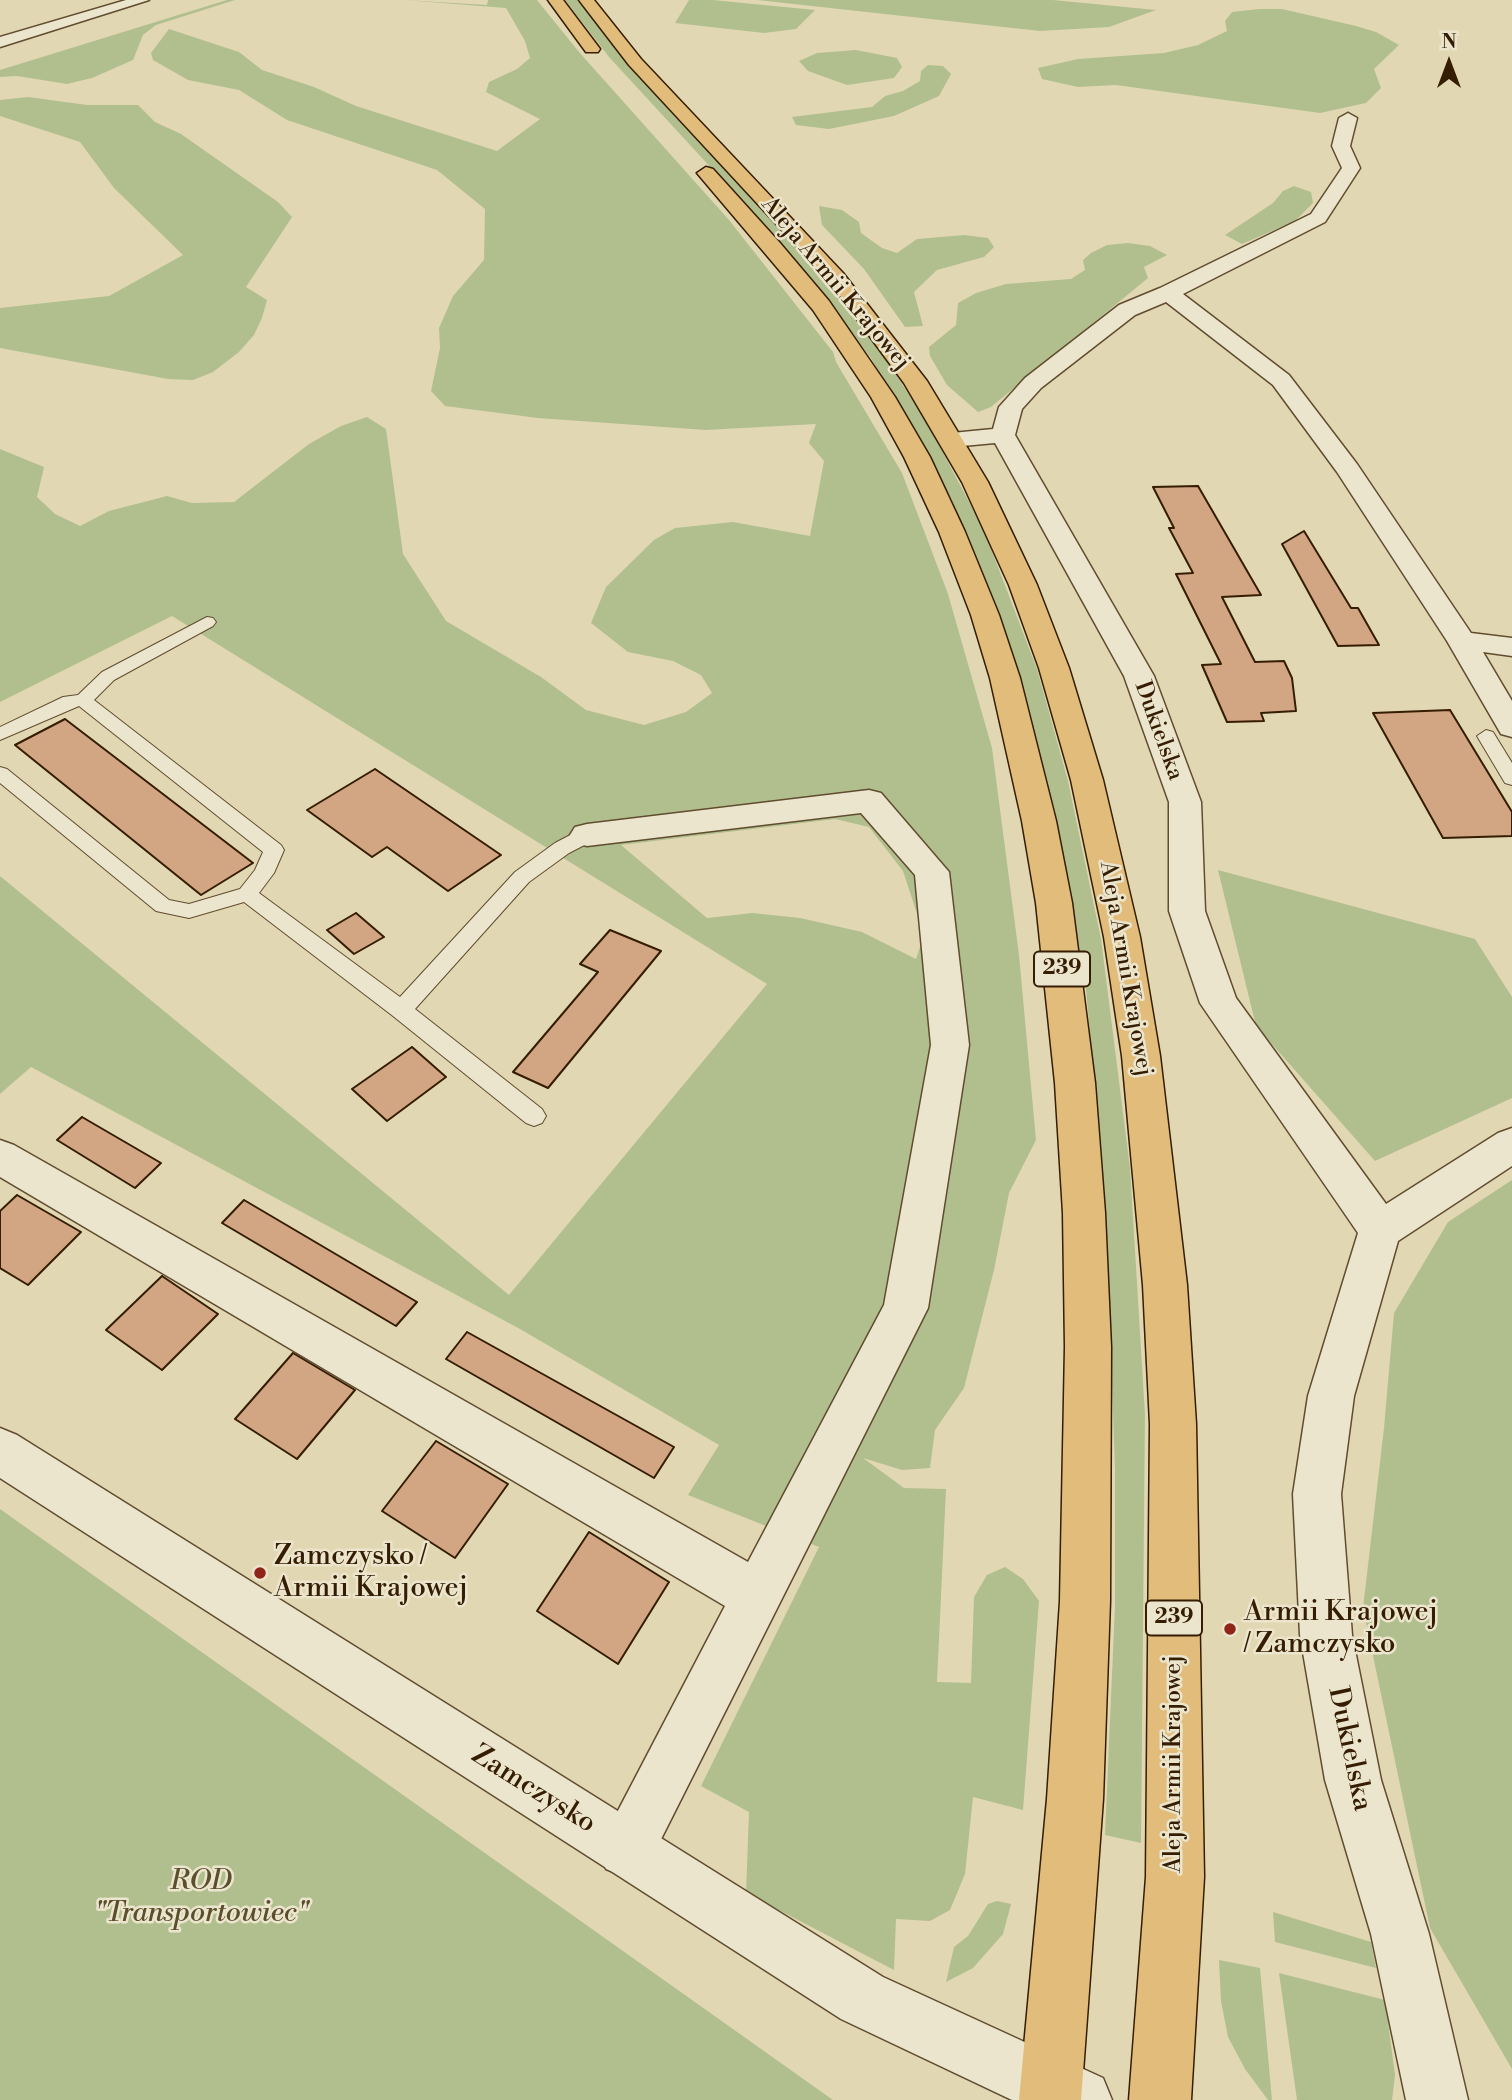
<!DOCTYPE html>
<html>
<head>
<meta charset="utf-8">
<style>
  body { margin:0 }
  #map { position:relative; width:1512px; height:2100px; overflow:hidden; background:#e2d7b3; font-family:"Libre Bodoni",serif }
  canvas { display:block }
  .north { position:absolute; left:1414px; top:28px; width:70px; height:70px; -webkit-text-stroke:5px #ece5ce; paint-order:stroke; rotate:0deg; font-size:19px; font-weight:700; line-height:28px; text-align:center; color:#351d02 }
  .north::after { content:''; display:block; margin:auto; width:24px; height:32px; background:#351d02; clip-path:polygon(50% 0,100% 100%,50% 72%,0 100%) }
</style>
</head>
<body>
<div id="map">
<canvas width="1512" height="2100"></canvas>
<div class="north">N</div>
</div>
<script>
const c = document.querySelector('canvas').getContext('2d');
c.lineJoin = 'round';
function paint(path, color) { c.fillStyle = color; c.fill(path, 'evenodd'); }
const shape = rows => new Path2D(rows.map(r => 'M' + r).join(''));
function stroke(path, color, width, dash) { c.strokeStyle = color; c.lineWidth = width; c.lineCap = dash ? 'butt' : 'round'; c.setLineDash(dash || []); c.stroke(path); }
function label(font, color, halo, rows, align = 'center') {
  c.font = font + ' "Libre Bodoni",serif'; c.lineWidth = 5; c.setLineDash([]); c.textBaseline = 'middle'; c.strokeStyle = halo; c.fillStyle = color; for (const [text, x, y, turn = 0] of rows) {
    c.save(); c.translate(x, y); c.rotate((+turn || 0) * Math.PI / 180); c.textAlign = isNaN(turn) ? turn : align; if (halo) c.strokeText(text, 0, 0); c.fillText(text, 0, 0); c.restore();
  }
}
paint(shape([
  [227,0,235,0,156,25,143,35,133,60,92,78,67,84,17,76,0,77,0,70],
  [404,0,487,5,488,0,537,0,579,52,729,220,833,352,836,362,902,473,948,594,992,748,1019,955,1036,1140,1009,1193,994,1270,964,1388,935,1430,930,1468,902,1470,863,1458,904,1488,946,1489,937,1682,971,1683,974,1597,987,1575,1005,1567,1023,1579,1039,1601,1023,1810,973,1797,965,1874,950,1910,930,1921,896,1919,894,1970,746,1893,749,1812,701,1786,819,1547,688,1495,719,1445,520,1329,31,1067,0,1094,0,876,509,1295,767,984,172,616,0,702,0,449,44,467,37,497,55,514,80,526,109,511,167,496,192,503,234,502,309,444,341,426,367,417,386,429,403,554,446,621,541,677,586,710,644,725,686,712,712,693,701,675,673,661,628,652,591,623,606,587,654,540,675,528,733,522,810,536,824,461,809,443,816,424,706,430,538,418,445,406,431,391,440,348,439,328,453,296,484,260,485,209,437,170,287,120,239,90,188,80,153,60,151,53,169,29,239,52,262,70,314,87,356,106,497,151,540,119,486,92,489,82,517,69,530,58,525,41,506,8],
  [835,819,869,827,903,871,924,935,916,959,862,932,800,918,752,913,707,918,621,845],
  [565,0,577,0,627,63,776,222,877,346,925,419,983,528,1037,669,1068,781,1101,939,1130,1168,1145,1415,1141,1843,1105,1835,1115,1606,1115,1469,1106,1214,1086,989,1057,821,1020,676,1000,614,951,498,871,358,783,246,609,57],
  [689,0,713,0,815,10,796,29,764,33,675,23],
  [757,0,1053,0,1156,10,1109,27,1040,31],
  [1259,9,1282,9,1356,26,1376,32,1399,45,1374,69,1381,88,1366,103,1320,113,1116,85,1078,87,1042,79,1038,68,1078,59,1164,53,1198,45,1227,31,1225,21,1232,12],
  [856,50,897,58,902,67,894,78,847,85,808,71,799,61,817,53],
  [928,65,943,66,951,74,939,96,894,116,829,129,796,125,792,117,872,107,885,96,903,91,920,81,921,71],
  [28,97,87,105,138,105,155,122,181,134,278,202,292,217,246,287,267,300,262,318,254,335,239,352,213,372,193,380,168,379,0,348,0,308,109,296,183,255,114,188,80,142,0,116,0,100],
  [1294,186,1311,192,1313,203,1295,221,1242,244,1225,235,1273,203,1283,191],
  [819,206,842,210,859,222,861,233,882,248,897,253,917,239,964,235,988,238,994,247,984,257,937,270,914,292,923,326,905,327,864,269,822,225],
  [1128,243,1150,246,1167,255,1144,267,1148,278,991,407,978,412,947,385,930,356,929,347,956,325,958,303,976,293,1006,284,1071,279,1085,270,1083,260,1091,253,1107,245],
  [1218,870,1475,939,1512,997,1512,1098,1375,1161,1256,1026],
  [1512,1180,1512,2069,1430,1928,1363,1608,1384,1428,1394,1313,1448,1222],
  [0,1509,833,2100,0,2100],
  [997,1901,1011,1904,1003,1934,973,1968,946,1982,954,1947,968,1936,988,1904],
  [1273,1912,1371,1942,1376,1968,1275,1942],
  [1219,1960,1260,1968,1272,2100,1268,2100,1245,2069,1228,2037,1221,2001],
  [1279,1973,1385,2000,1395,2075,1392,2100,1297,2100]
]), '#b1bf8e');
const building = shape([
  [1198,486,1261,595,1222,597,1255,662,1284,661,1292,678,1296,711,1261,713,1264,721,1227,722,1202,665,1221,664,1176,574,1193,573,1169,528,1174,528,1153,487,1198,486],
  [1304,531,1351,608,1358,608,1379,645,1338,646,1282,544,1304,531],
  [1450,710,1512,812,1512,836,1443,838,1373,713,1450,710],
  [65,719,253,863,201,895,15,745,65,719],
  [375,769,501,855,448,891,387,847,372,857,307,810,375,769],
  [356,913,384,937,354,954,327,930,356,913],
  [610,930,661,951,548,1088,513,1072,598,972,580,964,610,930],
  [412,1047,446,1077,387,1121,352,1089,412,1047],
  [82,1117,161,1163,135,1188,57,1140,82,1117],
  [17,1195,81,1232,28,1285,0,1268,0,1211,17,1195],
  [244,1200,417,1302,396,1326,222,1223,244,1200],
  [162,1276,218,1314,162,1370,106,1330,162,1276],
  [467,1332,674,1447,654,1478,446,1359,467,1332],
  [293,1353,355,1390,297,1459,235,1419,293,1353],
  [436,1441,508,1484,455,1558,382,1511,436,1441],
  [589,1532,669,1582,618,1664,537,1611,589,1532]
]);
paint(building, '#d2a583');
stroke(building, '#351d02', 2);
const service = shape([
  [207,617,213,618,216,622,213,626,114,680,94,700,281,845,284,850,274,873,259,893,400,997,515,872,555,843,580,830,594,830,597,835,594,840,569,853,529,882,415,1009,542,1109,546,1116,542,1123,534,1126,526,1123,393,1016,244,902,189,918,156,911,0,783,0,767,7,769,169,900,189,904,240,889,255,870,263,852,79,706,0,740,0,727,63,697,78,695,102,672,207,617],
  [1486,730,1493,732,1512,763,1512,785,1505,783,1477,736,1486,730]
]);
const minor = shape([
  [126,0,149,0,0,47,0,37,126,0],
  [1348,113,1357,118,1350,146,1360,168,1325,222,1183,294,1289,375,1357,464,1471,633,1512,638,1512,656,1483,652,1512,701,1512,737,1501,734,1447,641,1337,472,1273,385,1166,302,1135,315,1041,388,1022,409,1015,435,1154,676,1201,802,1205,911,1236,998,1386,1204,1498,1133,1512,1128,1512,1166,1398,1241,1354,1396,1341,1494,1352,1635,1381,1780,1429,1934,1468,2100,1406,2100,1371,1934,1325,1780,1300,1635,1293,1494,1308,1396,1358,1233,1200,1003,1169,911,1169,802,1124,676,995,443,952,447,943,445,940,440,943,435,952,433,993,429,999,407,1025,378,1119,305,1160,288,1311,214,1342,168,1332,146,1339,118,1348,113],
  [869,790,881,793,949,872,969,1045,928,1308,646,1869,626,1877,606,1869,598,1849,725,1606,0,1177,0,1140,14,1145,748,1562,884,1305,931,1045,915,875,861,813,587,846,575,843,570,835,575,827,587,824,869,790]
]);
const tertiary = shape([
  [0,1428,17,1435,883,1977,1103,2078,1112,2100,1012,2100,841,2019,0,1478,0,1428]
]);
const primary = shape([
  [548,0,563,0,600,49,598,52,586,52,548,0],
  [579,0,594,0,641,59,843,273,927,381,988,482,1037,585,1069,668,1103,780,1140,937,1160,1056,1187,1285,1196,1424,1204,1877,1191,2100,1129,2100,1146,1877,1150,1424,1143,1285,1122,1056,1104,937,1071,780,1039,668,1009,585,962,482,904,383,829,281,629,65,579,0],
  [706,167,713,169,780,243,829,301,895,397,930,457,965,532,999,615,1020,678,1056,821,1072,903,1095,1083,1105,1213,1111,1347,1110,1601,1103,1799,1081,2100,1019,2100,1047,1799,1060,1601,1065,1347,1063,1213,1055,1083,1036,903,1022,821,990,678,971,615,939,532,904,457,871,397,813,310,697,173,706,167]
]);
stroke(service, '#604c2e', 2);
stroke(minor, '#604c2e', 3);
stroke(tertiary, '#604c2e', 3);
stroke(primary, '#351d02', 3);
paint(service, '#ece5ce');
paint(minor, '#ece5ce');
paint(tertiary, '#ece5ce');
paint(primary, '#e1bc7a');
for (const [x, y, r, color] of [
  [260,1573,7,"#8f2418"],
  [1230,1629,7,"#8f2418"]
]) { const dot = new Path2D(); dot.arc(x, y, r, 0, 2 * Math.PI); c.fillStyle = color; c.fill(dot); stroke(dot, '#ece5ce', 2.5); }
for (const [x, y, w] of [
  [1062,969,56],
  [1174,1618,56]
]) { const box = new Path2D(); box.roundRect(x - w / 2, y - 17.5, w, 35, 5); c.fillStyle = '#ece5ce'; c.fill(box); stroke(box, '#351d02', 2); }
label('bold 21px', '#351d02', null, [
  ["239",1062,969],
  ["239",1174,1618]
]);
label('23px', '#351d02', '#ece5ce', [
  ["Aleja Armii Krajowej",835,284,50],
  ["Dukielska",1158,731,70],
  ["Aleja Armii Krajowej",1125,969,80],
  ["Aleja Armii Krajowej",1174,1764,-90]
]);
label('28px', '#351d02', '#ece5ce', [
  ["Zamczysko /",274,1557],
  ["Armii Krajowej",274,1589],
  ["Armii Krajowej",1244,1613],
  ["/ Zamczysko",1244,1645]
], 'left');
label('28px', '#351d02', '#ece5ce', [
  ["Dukielska",1349,1749,78],
  ["Zamczysko",533,1790,32]
]);
label('italic 28px', '#5a4e2c', '#ece5ce', [
  ["ROD",201,1882],
  ["\"Transportowiec\"",201,1914]
]);
</script>
</body>
</html>
